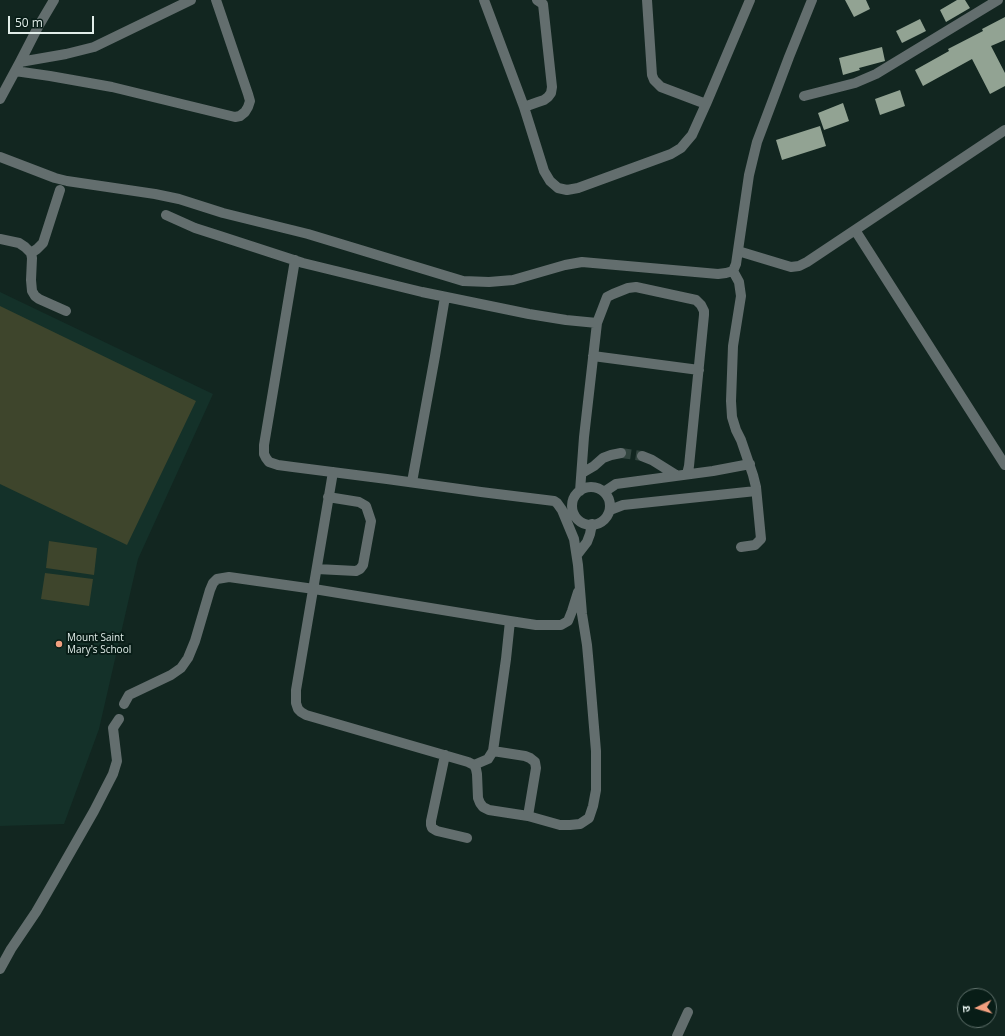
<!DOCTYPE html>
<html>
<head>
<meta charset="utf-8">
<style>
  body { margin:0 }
  #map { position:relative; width:1005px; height:1036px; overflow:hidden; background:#122620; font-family:"Open Sans","Noto Sans Devanagari",sans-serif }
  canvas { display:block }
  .north { position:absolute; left:957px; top:988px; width:40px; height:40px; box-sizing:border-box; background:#081d17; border:1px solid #5f706b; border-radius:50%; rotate:265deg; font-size:11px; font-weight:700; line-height:16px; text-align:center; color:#e1ede9 }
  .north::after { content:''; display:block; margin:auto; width:14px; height:18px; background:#f2a080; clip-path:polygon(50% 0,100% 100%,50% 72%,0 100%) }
  .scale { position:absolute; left:8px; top:16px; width:86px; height:18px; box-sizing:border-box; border:2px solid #e1ede9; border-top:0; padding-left:5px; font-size:12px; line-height:14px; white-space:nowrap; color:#e1ede9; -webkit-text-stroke:3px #081d17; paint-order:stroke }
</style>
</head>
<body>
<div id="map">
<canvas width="1005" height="1036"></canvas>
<div class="north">उ</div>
<div class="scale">50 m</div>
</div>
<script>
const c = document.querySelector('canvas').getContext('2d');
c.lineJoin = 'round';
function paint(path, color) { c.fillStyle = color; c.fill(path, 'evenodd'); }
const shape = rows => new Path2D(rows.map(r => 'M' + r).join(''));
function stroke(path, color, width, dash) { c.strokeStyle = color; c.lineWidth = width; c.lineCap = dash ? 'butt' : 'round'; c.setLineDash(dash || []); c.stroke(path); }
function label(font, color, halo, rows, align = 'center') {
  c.font = font + ' "Open Sans",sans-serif'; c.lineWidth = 4; c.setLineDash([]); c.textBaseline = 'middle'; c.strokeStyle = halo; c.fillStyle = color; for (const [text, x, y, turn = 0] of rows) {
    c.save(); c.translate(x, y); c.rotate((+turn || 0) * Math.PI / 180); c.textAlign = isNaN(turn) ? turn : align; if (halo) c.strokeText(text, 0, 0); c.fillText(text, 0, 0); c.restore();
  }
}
paint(shape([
  [0,292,213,394,138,559,99,729,64,824,0,826]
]), '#143129');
paint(shape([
  [0,306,196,401,127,545,0,484],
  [49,541,97,548,94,575,46,568],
  [45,573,93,579,89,606,41,599]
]), '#3e452c');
paint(shape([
  [845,0,866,0,870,9,854,17],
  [957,0,965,0,970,8,946,22,940,10],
  [1005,17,1005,40,991,46,1005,73,1005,86,990,94,972,59,923,86,915,70,949,51,948,49,983,31,982,29],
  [920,19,926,31,902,43,896,31],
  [882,47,885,61,859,68,860,70,843,75,839,58],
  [900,90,905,106,880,115,875,99],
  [843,103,849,121,824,130,818,113],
  [820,126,826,146,782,160,776,140]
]), '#92a393');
stroke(shape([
  [621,453,642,456]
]), '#31443e', 10, [10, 5]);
stroke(shape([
  [484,0,524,107,544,171,550,181,558,188,567,190,578,188,671,154,681,148,686,142,692,135,706,104,750,0],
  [647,0,652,75,654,80,661,87,706,104],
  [20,62,66,54,94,47,191,0],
  [15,71,50,76,112,87,235,117,240,116,245,112,248,107,250,101,248,94,216,0],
  [804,96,855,83,876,74,998,0],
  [0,99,20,62,38,27,54,0],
  [524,107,538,102,544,100,548,97,551,93,552,87,543,4,537,0],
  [0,157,55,178,67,181,155,194,179,199,223,213,308,234,463,281,489,282,513,280,565,265,582,262,718,274,726,273,733,271,736,264,749,175,757,142,789,57,812,0],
  [166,215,195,228,220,236,303,263,422,292,529,314,566,320,597,323,607,297,613,294,628,288,636,287,696,300,701,305,704,311,704,315,689,466,687,474],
  [855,230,1005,465],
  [0,239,19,243,25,247,31,253,32,258,31,280,32,291,35,296,39,299,66,311],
  [738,251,781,264,791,267,799,266,807,262,1005,130],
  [31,253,37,249,43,243,60,190],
  [295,260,264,445,264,454,266,458,269,462,278,465,293,467,387,479,481,492,554,501,557,503,562,510,574,539,578,565,582,614,587,645,589,667,596,751,596,790,593,806,589,818,580,824,570,825,560,825,528,816,489,810,483,807,480,803,478,798,477,774,476,769,474,765,468,762,306,715,301,712,298,709,296,703,296,690,333,472],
  [733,271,739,282,741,296,733,346,731,401,732,417,736,430,741,440,753,475,756,487,761,539,755,545,741,547],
  [593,356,699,370],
  [642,456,652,460,676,475],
  [582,473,594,466,603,458,611,455,621,453],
  [412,482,435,356,445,297],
  '572 506a19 19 0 1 1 38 0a19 19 0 1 1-38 0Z',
  [580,491,584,437,597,323],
  [604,492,616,484,713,471,750,464],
  [610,510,623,505,756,491],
  [577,555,587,542,590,534,592,524],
  [317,569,356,571,360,569,363,565,371,521,366,506,359,502,328,497],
  [124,704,129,695,171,675,181,668,188,658,195,641,210,590,213,583,217,579,229,577,314,589,510,621,536,625,561,625,568,621,572,611,578,592],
  [493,751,525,756,530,758,535,762,536,768,528,816],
  [445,755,431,821,431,825,432,828,437,831,467,838],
  [474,765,488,759,493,751,506,659,510,621],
  [0,969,11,949,36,912,54,881,94,811,113,774,117,761,113,728,119,719],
  [677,1036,688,1012]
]), '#636e6e', 10);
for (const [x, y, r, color] of [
  [59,644,4,"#f2a080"]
]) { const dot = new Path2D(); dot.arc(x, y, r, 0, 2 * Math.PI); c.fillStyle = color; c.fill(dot); stroke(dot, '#081d17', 1.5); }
label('10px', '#e1ede9', '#081d17', [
  ["Mount Saint",67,638],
  ["Mary's School",67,650]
], 'left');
</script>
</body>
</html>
